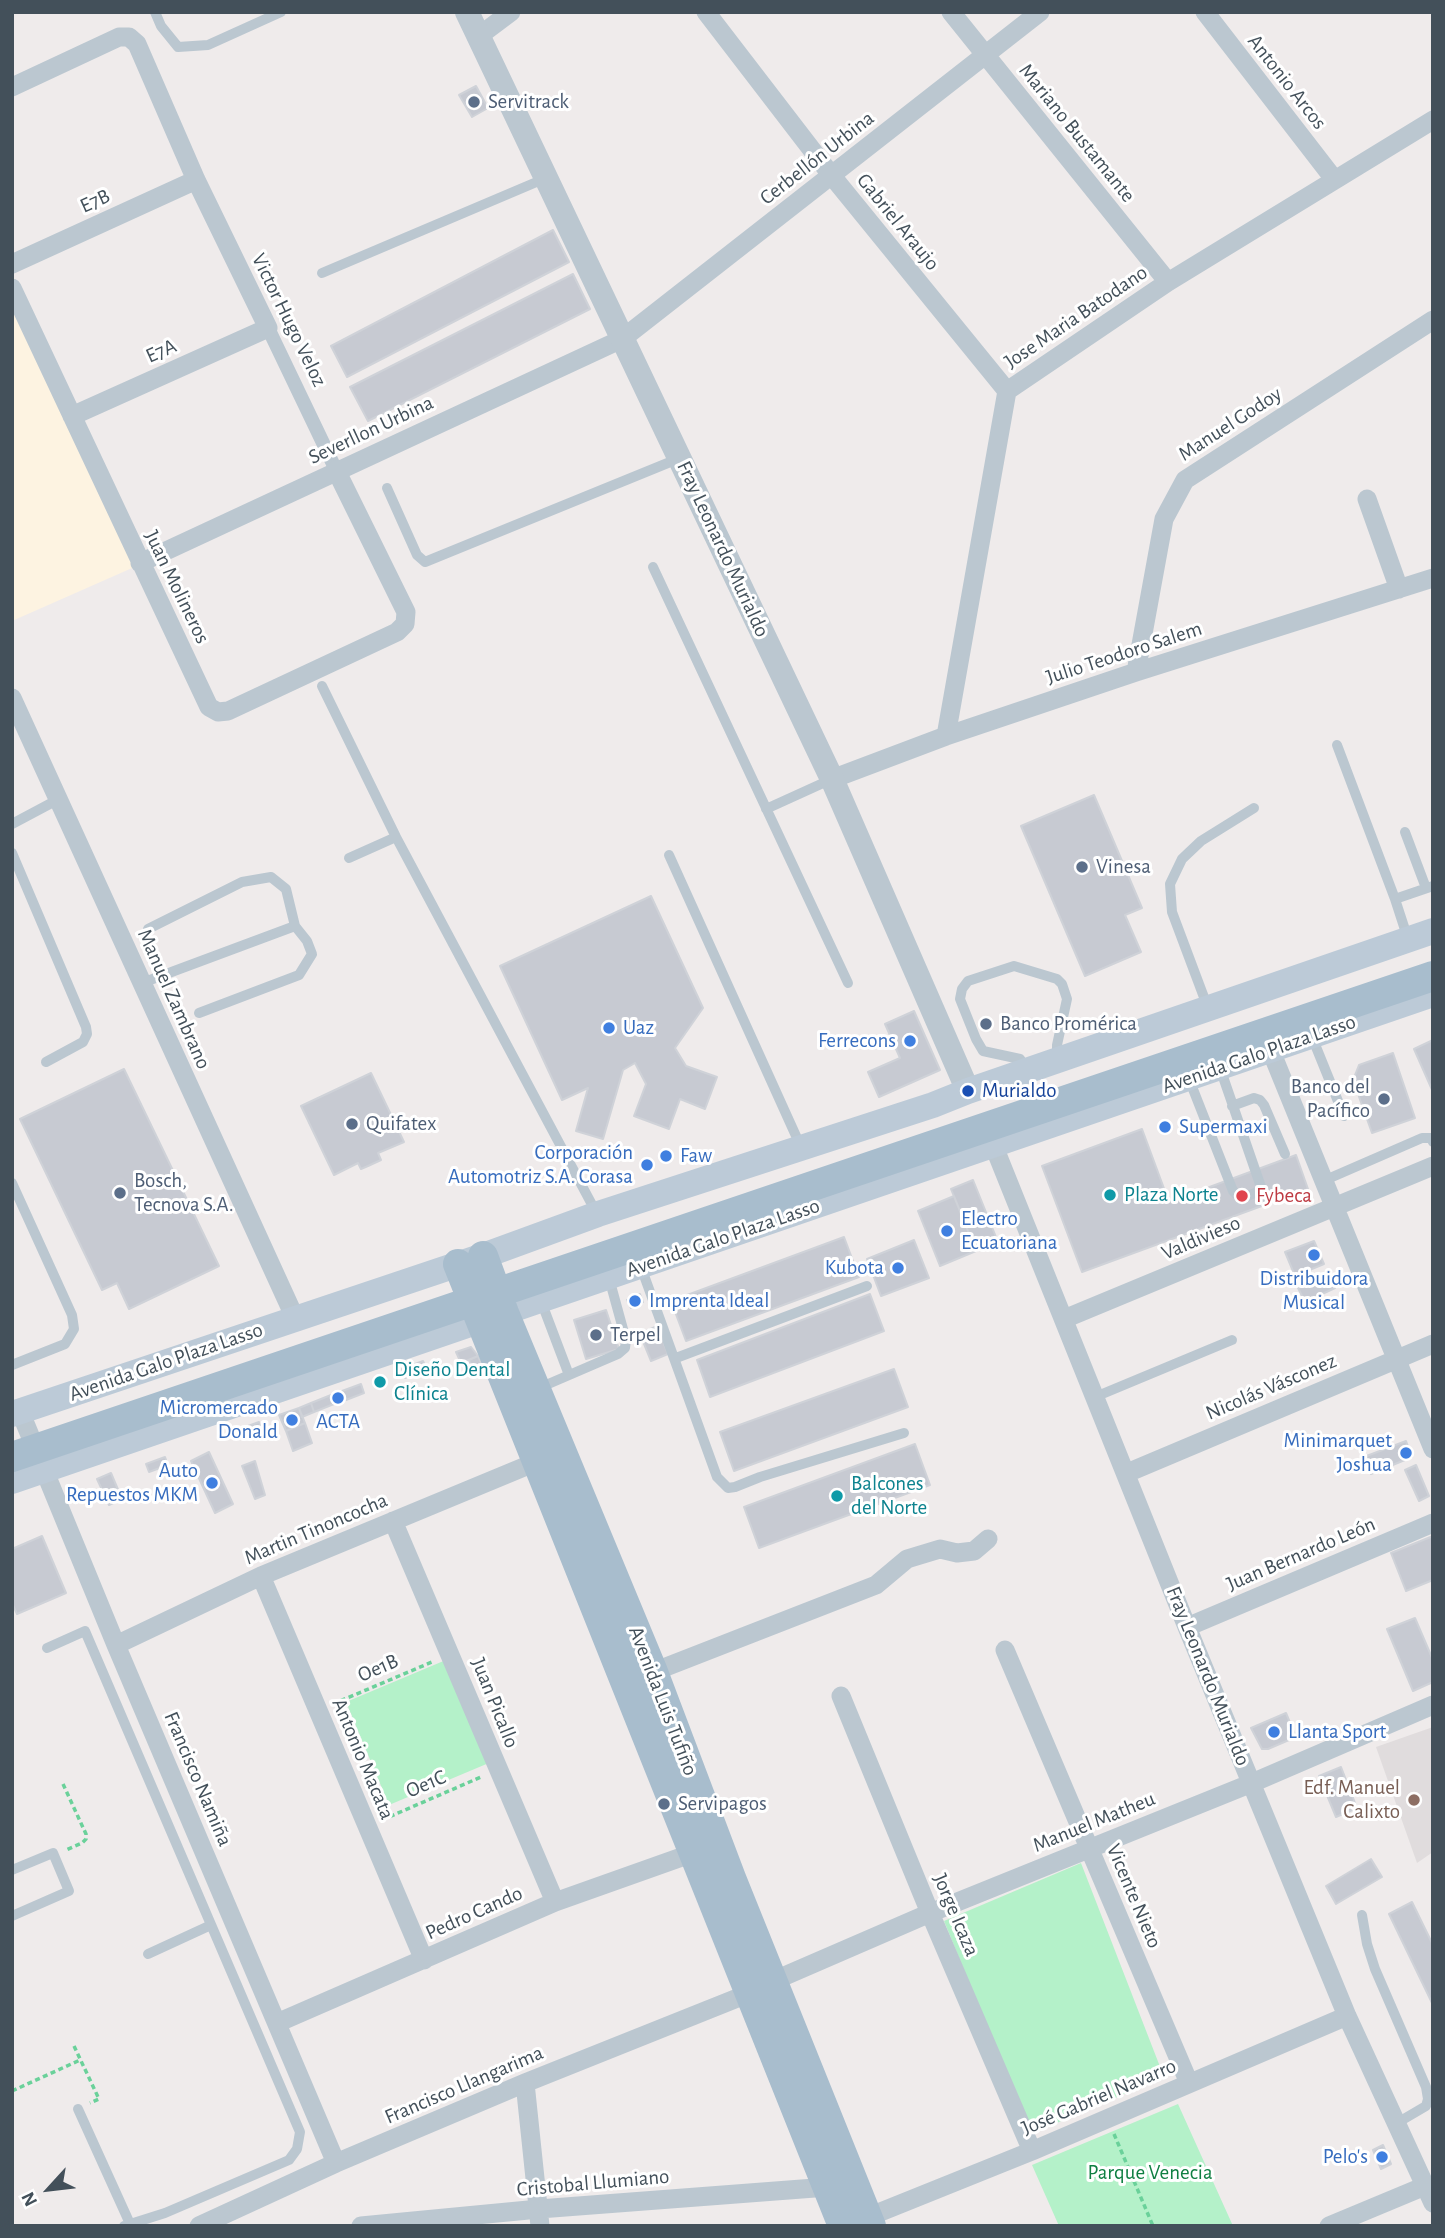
<!DOCTYPE html>
<html>
<head>
<meta charset="utf-8">
<style>
  body { margin:0 }
  #map { position:relative; width:1445px; height:2238px; overflow:hidden; background:#efebeb; font-family:"Alegreya Sans",sans-serif }
  canvas { display:block }
  .frame { position:absolute; inset:0; border:14px solid #43505a; pointer-events:none }
  .north { position:absolute; left:14px; top:2154px; width:70px; height:70px; -webkit-text-stroke:5px #fff; paint-order:stroke; rotate:243deg; font-size:19px; font-weight:700; line-height:28px; text-align:center; color:#43505a }
  .north::after { content:''; display:block; margin:auto; width:24px; height:32px; background:#43505a; clip-path:polygon(50% 0,100% 100%,50% 72%,0 100%) }
</style>
</head>
<body>
<div id="map">
<canvas width="1445" height="2238"></canvas>
<div class="frame"></div>
<div class="north">N</div>
</div>
<script>
const c = document.querySelector('canvas').getContext('2d');
c.lineJoin = 'round';
function paint(path, color) { c.fillStyle = color; c.fill(path, 'evenodd'); }
const shape = rows => new Path2D(rows.map(r => 'M' + r).join(''));
function stroke(path, color, width, dash) { c.strokeStyle = color; c.lineWidth = width; c.lineCap = dash ? 'butt' : 'round'; c.setLineDash(dash || []); c.stroke(path); }
function label(font, color, halo, rows, align = 'center') {
  c.font = font + ' "Alegreya Sans",sans-serif'; c.lineWidth = 6; c.setLineDash([]); c.textBaseline = 'middle'; c.strokeStyle = halo; c.fillStyle = color; for (const [text, x, y, turn = 0] of rows) {
    c.save(); c.translate(x, y); c.rotate((+turn || 0) * Math.PI / 180); c.textAlign = isNaN(turn) ? turn : align; if (halo) c.strokeText(text, 0, 0); c.fillText(text, 0, 0); c.restore();
  }
}
paint(shape([
  [12,273,148,561,12,621]
]), '#fdf3e1');
paint(shape([
  [1433,1727,1433,1852,1417,1863,1376,1747]
]), '#e0dcdd');
paint(shape([
  [453,1657,496,1760,389,1805,346,1702],
  [1081,1863,1164,2077,1031,2134,944,1921],
  [1178,2104,1233,2226,1059,2226,1032,2165]
]), '#b4f1c9');
const building = shape([
  [476,86,488,108,472,117,459,95,476,86],
  [553,230,569,262,347,377,331,346,553,230],
  [573,274,590,309,368,421,350,387,573,274],
  [1094,795,1142,908,1125,915,1141,952,1085,976,1021,826,1094,795],
  [651,896,703,1008,675,1048,686,1066,717,1077,705,1109,680,1099,669,1129,634,1116,646,1084,635,1063,623,1070,603,1139,576,1131,588,1088,562,1100,500,966,651,896],
  [914,1011,940,1070,879,1097,868,1072,900,1058,885,1024,914,1011],
  [1433,1040,1433,1092,1414,1049,1433,1040],
  [1393,1053,1415,1118,1372,1133,1353,1080,1359,1065,1393,1053],
  [124,1069,219,1266,129,1309,117,1283,102,1290,20,1119,124,1069],
  [371,1073,404,1142,378,1153,381,1160,368,1166,361,1169,358,1163,334,1175,301,1106,371,1073],
  [1142,1129,1169,1202,1296,1155,1308,1189,1082,1272,1042,1166,1142,1129],
  [973,1180,998,1242,976,1251,951,1189,973,1180],
  [954,1196,976,1251,940,1266,918,1211,954,1196],
  [844,1237,859,1277,686,1341,671,1301,844,1237],
  [914,1240,929,1278,881,1296,867,1259,914,1240],
  [1314,1241,1324,1264,1295,1276,1285,1252,1314,1241],
  [1328,1273,1335,1288,1305,1302,1298,1288,1328,1273],
  [640,1294,643,1302,631,1308,627,1300,640,1294],
  [870,1294,884,1331,710,1397,697,1360,870,1294],
  [606,1310,619,1349,586,1359,574,1320,606,1310],
  [657,1326,668,1354,651,1361,640,1334,657,1326],
  [471,1347,478,1356,461,1363,456,1352,471,1347],
  [478,1356,485,1372,475,1376,469,1360,478,1356],
  [423,1361,427,1370,405,1378,402,1369,423,1361],
  [894,1369,908,1407,734,1471,720,1432,894,1369],
  [361,1384,364,1393,346,1400,342,1391,361,1384],
  [331,1395,334,1404,314,1412,311,1403,331,1395],
  [311,1403,314,1412,302,1417,299,1408,311,1403],
  [299,1408,305,1423,286,1431,279,1415,299,1408],
  [259,1422,263,1433,252,1437,248,1426,259,1422],
  [305,1423,312,1443,293,1451,286,1431,305,1423],
  [1406,1441,1412,1457,1371,1474,1364,1457,1406,1441],
  [915,1444,930,1485,759,1548,744,1507,915,1444],
  [209,1452,233,1504,215,1513,191,1461,209,1452],
  [165,1457,168,1465,149,1472,146,1464,165,1457],
  [255,1461,265,1495,255,1499,242,1466,255,1461],
  [1416,1465,1429,1496,1419,1501,1405,1470,1416,1465],
  [111,1473,122,1499,109,1505,97,1479,111,1473],
  [42,1536,66,1593,17,1614,12,1603,12,1549,42,1536],
  [1433,1536,1433,1580,1406,1591,1391,1553,1433,1536],
  [1415,1618,1433,1660,1433,1682,1413,1691,1387,1629,1415,1618],
  [1286,1713,1296,1737,1268,1749,1262,1749,1251,1728,1286,1713],
  [1341,1767,1357,1808,1336,1817,1319,1776,1341,1767],
  [1371,1859,1382,1877,1336,1904,1326,1886,1371,1859],
  [1412,1902,1433,1945,1433,2005,1389,1914,1412,1902],
  [1383,2145,1391,2164,1381,2169,1373,2150,1383,2145]
]);
paint(building, '#c7cad2');
stroke(building, '#cfd2d8', 2);
stroke(shape([
  [333,1704,432,1662],
  [63,1784,86,1834,86,1839,82,1843,66,1850],
  [382,1820,481,1777],
  [74,2046,99,2099,90,2103],
  [12,2091,80,2060],
  [1114,2134,1153,2226]
]), '#6ad19a', 3.5, [5, 3.5]);
stroke(shape([
  [155,12,161,26,178,47,208,45,281,12],
  [322,273,546,178],
  [387,488,417,555,425,562,680,458],
  [653,567,848,983],
  [322,686,396,837,597,1214],
  [1337,745,1395,899,1408,939],
  [766,809,832,779],
  [12,824,59,799],
  [1405,832,1426,888],
  [12,853,86,1027,87,1034,83,1042,46,1062],
  [669,855,801,1147],
  [349,858,396,837],
  [1395,899,1433,886],
  [148,929,242,882,271,877,286,889,295,926],
  [142,983,295,926,307,941,312,954,299,975,199,1013],
  [1208,1008,1172,912,1170,884,1182,859,1201,841,1254,808],
  [1312,1037,1344,1116],
  [1027,1070,1020,1059,983,1051,976,1039,960,999,962,989,968,981,1014,966,1057,979,1062,984,1067,999,1057,1045,1057,1060],
  [1189,1079,1233,1191,1241,1199,1259,1191,1261,1187,1220,1068],
  [1232,1106,1254,1098,1260,1100,1264,1105,1285,1154],
  [1323,1181,1422,1138,1431,1138,1433,1142],
  [12,1183,72,1315,74,1329,65,1344,12,1365],
  [641,1267,717,1477,728,1488,735,1487,760,1477,904,1433],
  [541,1301,569,1375],
  [676,1358,867,1286],
  [539,1388,618,1354,625,1348,626,1340,609,1278],
  [1095,1397,1232,1340],
  [47,1648,85,1631,300,2132,297,2149,289,2160,165,2213,124,2226],
  [12,1870,53,1853,69,1891,12,1916],
  [1362,1915,1367,1944,1375,1969,1426,2087,1428,2099,1426,2106,1397,2123],
  [148,1954,211,1925],
  [78,2109,131,2226]
]), '#bbc7d0', 10);
stroke(shape([
  [268,328,336,470]
]), '#bbc7d0', 14);
stroke(shape([
  [706,12,832,176,1007,391],
  [951,12,1168,282],
  [1205,12,1334,179],
  [479,36,511,12],
  [12,87,119,37,129,37,137,44,196,180,268,328,72,416],
  [12,264,196,180],
  [12,288,209,707,218,712,228,711,397,632,405,624,406,612,336,470],
  [1367,499,1399,589],
  [140,563,622,339,1040,12],
  [1136,672,1164,519,1185,480,1433,320],
  [12,698,295,1318],
  [946,736,1007,391,1168,282,1433,120],
  [832,779,946,736,1136,672,1433,578],
  [1271,1051,1433,1449],
  [993,1144,1187,1627,1347,2016,1433,2203],
  [1064,1319,1433,1166],
  [20,1411,116,1645,336,2163],
  [1127,1473,1433,1344],
  [393,1521,555,1902],
  [261,1576,424,1960],
  [1187,1627,1433,1523],
  [116,1645,261,1576,536,1462],
  [1005,1650,1189,2083],
  [653,1672,876,1585,907,1559,940,1549,957,1553,974,1551,988,1539],
  [841,1696,930,1913,1032,2151],
  [773,1981,930,1913,1252,1783,1433,1705],
  [277,2023,555,1902,693,1853],
  [525,2083,540,2226],
  [868,2217,1032,2151,1347,2016],
  [199,2226,336,2163,525,2083,750,1993],
  [361,2226,539,2209,828,2187],
  [1329,2226,1425,2186]
]), '#bbc7d0', 19);
stroke(shape([
  [467,12,832,779,968,1091]
]), '#bbc7d0', 24);
stroke(shape([
  [12,1414,483,1256,598,1214,933,1105,968,1091,1433,931],
  [12,1481,1433,994]
]), '#bccad7', 26);
stroke(shape([
  [483,1256,504,1313,653,1672,731,1878,871,2226],
  [458,1264,843,2226],
  [12,1457,1433,976]
]), '#a8bdcd', 30);
for (const [x, y, r, color] of [
  [474,102,7,"#5c6f8a"],
  [1082,867,7,"#5c6f8a"],
  [986,1024,7,"#5c6f8a"],
  [609,1028,7,"#3f7fe0"],
  [910,1041,7,"#3f7fe0"],
  [968,1091,7,"#1a4fb4"],
  [1384,1099,7,"#5c6f8a"],
  [352,1124,7,"#5c6f8a"],
  [1165,1127,7,"#3f7fe0"],
  [666,1156,7,"#3f7fe0"],
  [647,1165,7,"#3f7fe0"],
  [120,1193,7,"#5c6f8a"],
  [1110,1195,7,"#0f9aa8"],
  [1242,1196,7,"#e0444e"],
  [947,1231,7,"#3f7fe0"],
  [1314,1255,7,"#3f7fe0"],
  [898,1268,7,"#3f7fe0"],
  [635,1301,7,"#3f7fe0"],
  [596,1335,7,"#5c6f8a"],
  [380,1382,7,"#0f9aa8"],
  [338,1398,7,"#3f7fe0"],
  [292,1420,7,"#3f7fe0"],
  [1406,1453,7,"#3f7fe0"],
  [212,1483,7,"#3f7fe0"],
  [837,1496,7,"#0f9aa8"],
  [1274,1732,7,"#3f7fe0"],
  [1414,1800,7,"#8d6e63"],
  [664,1804,7,"#5c6f8a"],
  [1382,2157,7,"#3f7fe0"]
]) { const dot = new Path2D(); dot.arc(x, y, r, 0, 2 * Math.PI); c.fillStyle = color; c.fill(dot); stroke(dot, '#fff', 2.5); }
label('21px', '#43505a', '#fff', [
  ["Antonio Arcos",1287,82,52],
  ["Mariano Bustamante",1077,133,51],
  ["Cerbellón Urbina",817,158,-38],
  ["E7B",95,201,-24],
  ["Gabriel Araujo",898,222,51],
  ["Jose Maria Batodano",1076,317,-34],
  ["Victor Hugo Veloz",289,320,64],
  ["E7A",161,351,-24],
  ["Manuel Godoy",1230,424,-33],
  ["Severllon Urbina",371,430,-25],
  ["Fray Leonardo Murialdo",723,549,65],
  ["Juan Molineros",177,587,64],
  ["Julio Teodoro Salem",1124,653,-18],
  ["Manuel Zambrano",174,999,66],
  ["Avenida Galo Plaza Lasso",1259,1054,-19],
  ["Avenida Galo Plaza Lasso",723,1238,-19],
  ["Valdivieso",1201,1238,-23],
  ["Avenida Galo Plaza Lasso",166,1362,-19],
  ["Nicolás Vásconez",1271,1387,-23],
  ["Martin Tinoncocha",316,1529,-23],
  ["Juan Bernardo León",1301,1554,-23],
  ["Oe1B",378,1668,-23],
  ["Fray Leonardo Murialdo",1208,1676,68],
  ["Avenida Luis Tufiño",663,1701,69],
  ["Juan Picallo",495,1703,68],
  ["Antonio Macata",363,1759,67],
  ["Francisco Namiña",198,1779,67],
  ["Oe1C",426,1784,-23],
  ["Manuel Matheu",1094,1822,-22],
  ["Vicente Nieto",1134,1896,67],
  ["Pedro Cando",474,1913,-24],
  ["Jorge Icaza",956,1915,67],
  ["Francisco Llangarima",464,2085,-23],
  ["José Gabriel Navarro",1099,2097,-23],
  ["Cristobal Llumiano",593,2183,-5]
]);
label('21px', '#4e5e75', '#fff', [
  ["Servitrack",488,102],
  ["Vinesa",1096,867],
  ["Banco Promérica",1000,1024],
  ["Banco del",1370,1087,"right"],
  ["Pacífico",1370,1111,"right"],
  ["Quifatex",366,1124],
  ["Bosch,",134,1181],
  ["Tecnova S.A.",134,1205],
  ["Terpel",610,1335],
  ["Servipagos",678,1804]
], 'left');
label('21px', '#366cbe', '#fff', [
  ["Uaz",623,1028,"left"],
  ["Ferrecons",896,1041],
  ["Supermaxi",1179,1127,"left"],
  ["Corporación",633,1153],
  ["Automotriz S.A. Corasa",633,1177],
  ["Faw",680,1156,"left"],
  ["Electro",961,1219,"left"],
  ["Ecuatoriana",961,1243,"left"],
  ["Kubota",884,1268],
  ["Distribuidora",1314,1279,"center"],
  ["Musical",1314,1303,"center"],
  ["Imprenta Ideal",649,1301,"left"],
  ["Micromercado",278,1408],
  ["Donald",278,1432],
  ["ACTA",338,1422,"center"],
  ["Minimarquet",1392,1441],
  ["Joshua",1392,1465],
  ["Auto",198,1471],
  ["Repuestos MKM",198,1495],
  ["Llanta Sport",1288,1732,"left"],
  ["Pelo's",1368,2157]
], 'right');
label('21px', '#164399', '#fff', [
  ["Murialdo",982,1091]
], 'left');
label('21px', '#0d838f', '#fff', [
  ["Plaza Norte",1124,1195],
  ["Diseño Dental",394,1370],
  ["Clínica",394,1394],
  ["Balcones",851,1484],
  ["del Norte",851,1508]
], 'left');
label('21px', '#be3a42', '#fff', [
  ["Fybeca",1256,1196]
], 'left');
label('21px', '#785e54', '#fff', [
  ["Edf. Manuel",1400,1788],
  ["Calixto",1400,1812]
], 'right');
label('21px', '#0f7f42', '#fff', [
  ["Parque Venecia",1150,2173]
]);
</script>
</body>
</html>
